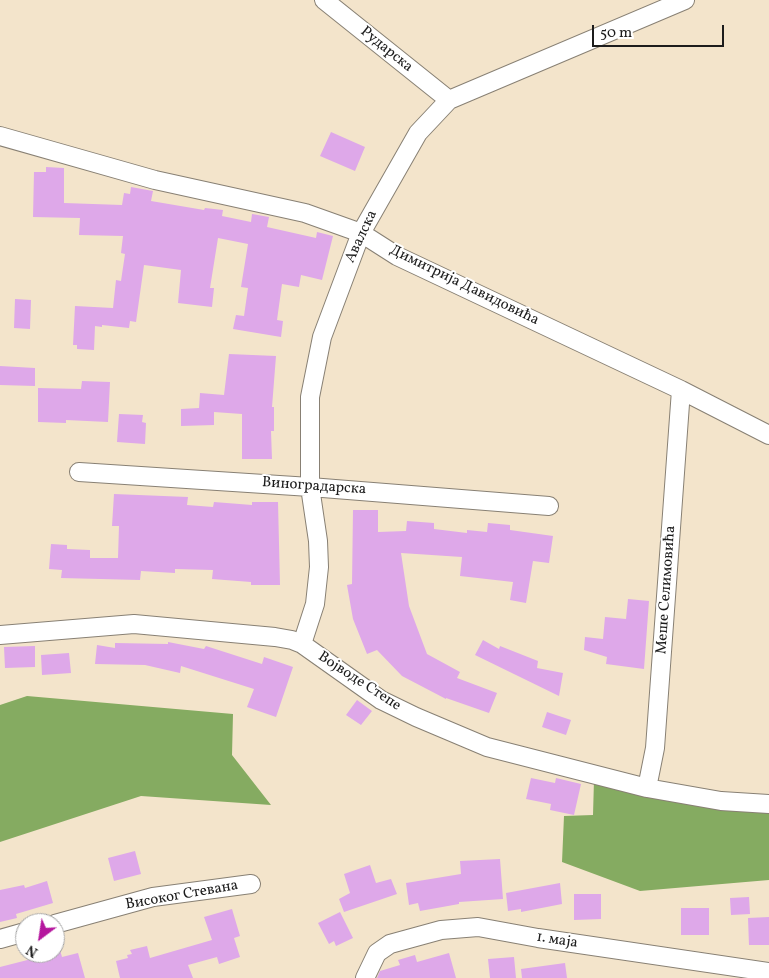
<!DOCTYPE html>
<html>
<head>
<meta charset="utf-8">
<style>
  body { margin:0 }
  #map { position:relative; width:769px; height:978px; overflow:hidden; background:#f3e4cb; font-family:Vollkorn,serif }
  canvas { display:block }
  .north { position:absolute; left:15px; top:913px; width:50px; height:50px; box-sizing:border-box; background:#fff; border:1px solid #a4a4a4; border-radius:50%; rotate:211deg; font-size:14px; font-weight:700; line-height:20px; text-align:center; color:#1c1c1c }
  .north::after { content:''; display:block; margin:auto; width:18px; height:22px; background:#b5179e; clip-path:polygon(50% 0,100% 100%,50% 72%,0 100%) }
  .scale { position:absolute; left:592px; top:25px; width:132px; height:22px; box-sizing:border-box; border:2px solid #1c1c1c; border-top:0; padding-left:6px; font-size:15px; line-height:18px; white-space:nowrap; color:#1c1c1c; -webkit-text-stroke:4px #fff; paint-order:stroke }
</style>
</head>
<body>
<div id="map">
<canvas width="769" height="978"></canvas>
<div class="north">N</div>
<div class="scale">50 m</div>
</div>
<script>
const c = document.querySelector('canvas').getContext('2d');
c.lineJoin = 'round';
function paint(path, color) { c.fillStyle = color; c.fill(path, 'evenodd'); }
const shape = rows => new Path2D(rows.map(r => 'M' + r).join(''));
function stroke(path, color, width, dash) { c.strokeStyle = color; c.lineWidth = width; c.lineCap = dash ? 'butt' : 'round'; c.setLineDash(dash || []); c.stroke(path); }
function label(font, color, halo, rows, align = 'center') {
  c.font = font + ' Vollkorn,serif'; c.lineWidth = 4; c.setLineDash([]); c.textBaseline = 'middle'; c.strokeStyle = halo; c.fillStyle = color; for (const [text, x, y, turn = 0] of rows) {
    c.save(); c.translate(x, y); c.rotate((+turn || 0) * Math.PI / 180); c.textAlign = isNaN(turn) ? turn : align; if (halo) c.strokeText(text, 0, 0); c.fillText(text, 0, 0); c.restore();
  }
}
paint(shape([
  [27,696,233,714,232,755,271,805,141,796,0,842,0,705],
  [594,780,769,809,769,880,640,891,562,862,564,816,593,815]
]), '#85ab61');
paint(shape([
  [331,132,365,147,355,171,320,156],
  [46,167,64,168,64,203,122,205,124,193,130,194,131,187,153,191,151,201,204,210,205,208,223,210,222,216,251,222,252,214,269,217,267,227,316,238,317,232,333,236,322,280,301,275,299,287,282,284,277,320,283,321,281,337,233,329,236,315,244,316,248,288,241,287,248,244,218,238,210,288,214,288,212,307,178,303,181,270,144,265,136,322,130,321,129,328,102,325,102,327,95,326,94,350,77,349,77,345,73,345,75,306,113,308,116,280,121,281,125,254,121,253,123,236,79,235,80,218,33,217,34,172,46,172],
  [15,299,31,300,30,329,14,328],
  [229,354,276,356,272,407,274,407,274,431,271,431,272,459,242,459,242,414,214,412,214,425,181,426,181,409,199,408,200,393,224,395],
  [0,366,35,368,35,386,0,385],
  [82,381,110,382,108,422,66,420,66,423,38,422,38,388,81,389],
  [119,414,143,415,142,422,146,423,145,444,117,442],
  [114,494,188,497,187,505,213,507,214,502,252,505,252,502,278,502,280,585,251,585,251,582,212,579,213,570,175,569,175,573,141,571,140,580,61,578,62,570,49,569,51,544,67,545,67,549,90,550,90,558,118,558,119,526,112,526],
  [353,510,378,510,378,532,406,531,407,521,434,523,434,529,467,533,467,530,487,532,488,523,510,525,510,530,553,536,549,563,533,561,526,603,510,600,513,582,460,576,462,557,401,553,409,606,427,654,460,672,457,678,497,693,489,713,446,698,446,699,402,676,377,650,367,654,353,619,347,585,352,584],
  [628,599,649,601,644,669,606,664,607,657,584,650,585,637,603,639,605,617,626,619],
  [483,640,499,649,500,646,538,661,537,668,563,673,559,696,475,655],
  [168,642,204,649,206,646,262,664,264,657,293,667,276,717,247,707,254,689,181,666,180,673,145,665,95,664,97,645,115,648,115,643,168,644],
  [35,646,35,667,5,668,4,647],
  [69,653,71,673,42,675,41,655],
  [357,700,372,711,361,725,346,715],
  [547,712,571,720,566,735,542,727],
  [531,778,555,783,556,778,581,784,574,815,550,810,551,804,526,799],
  [135,851,141,874,114,881,108,858],
  [500,859,503,899,459,902,459,904,420,911,418,903,409,905,406,883,461,874,460,861],
  [370,865,376,883,391,879,397,894,344,912,339,899,350,893,344,874],
  [47,881,53,903,16,914,17,918,0,922,0,890,24,885,25,888],
  [560,883,562,904,521,912,521,909,508,911,506,893],
  [574,894,601,894,601,919,574,920],
  [749,897,750,914,731,915,730,898],
  [681,908,709,908,709,935,681,935],
  [232,909,240,936,234,938,240,957,219,964,217,957,188,965,193,978,120,978,116,961,128,958,127,955,132,954,130,950,147,946,150,958,212,940,204,917],
  [340,912,353,938,336,946,334,941,329,944,318,923],
  [769,917,769,945,749,945,748,918],
  [60,950,62,957,78,953,85,978,0,978,0,967,55,953],
  [449,953,456,978,377,978,380,971,400,965,398,960,415,955,417,962],
  [514,957,516,978,490,978,488,959],
  [565,963,567,978,522,978,521,969]
]), '#dea8e9');
const minor = shape([
  [324,0,449,100],
  [0,136,155,180,305,213,361,233,397,256,681,390,769,435],
  [79,472,310,487,549,506],
  [0,635,134,624,275,637,292,640,302,644,381,700,416,717,487,747,647,788,721,801,769,804],
  [302,644,315,604,319,567,318,541,310,487,310,397,322,337,361,233,418,133,449,100,685,0],
  [647,788,655,748,681,390],
  [55,924,153,897,251,884],
  [0,939,25,932],
  [365,978,377,953,390,944,441,930,478,927,538,938,769,972]
]);
stroke(minor, '#888074', 20);
stroke(minor, '#fff', 18);
label('15px', '#1c1c1c', '#fff', [
  ["Рударска",386,50,39],
  ["Авалска",362,237,-65],
  ["Димитрија Давидовића",464,286,26],
  ["Виноградарска",314,487,4],
  ["Меше Селимовића",667,590,-86],
  ["Војводе Степе",359,682,33],
  ["Високог Стевана",182,896,-10],
  ["1. маја",557,941,9]
]);
</script>
</body>
</html>
